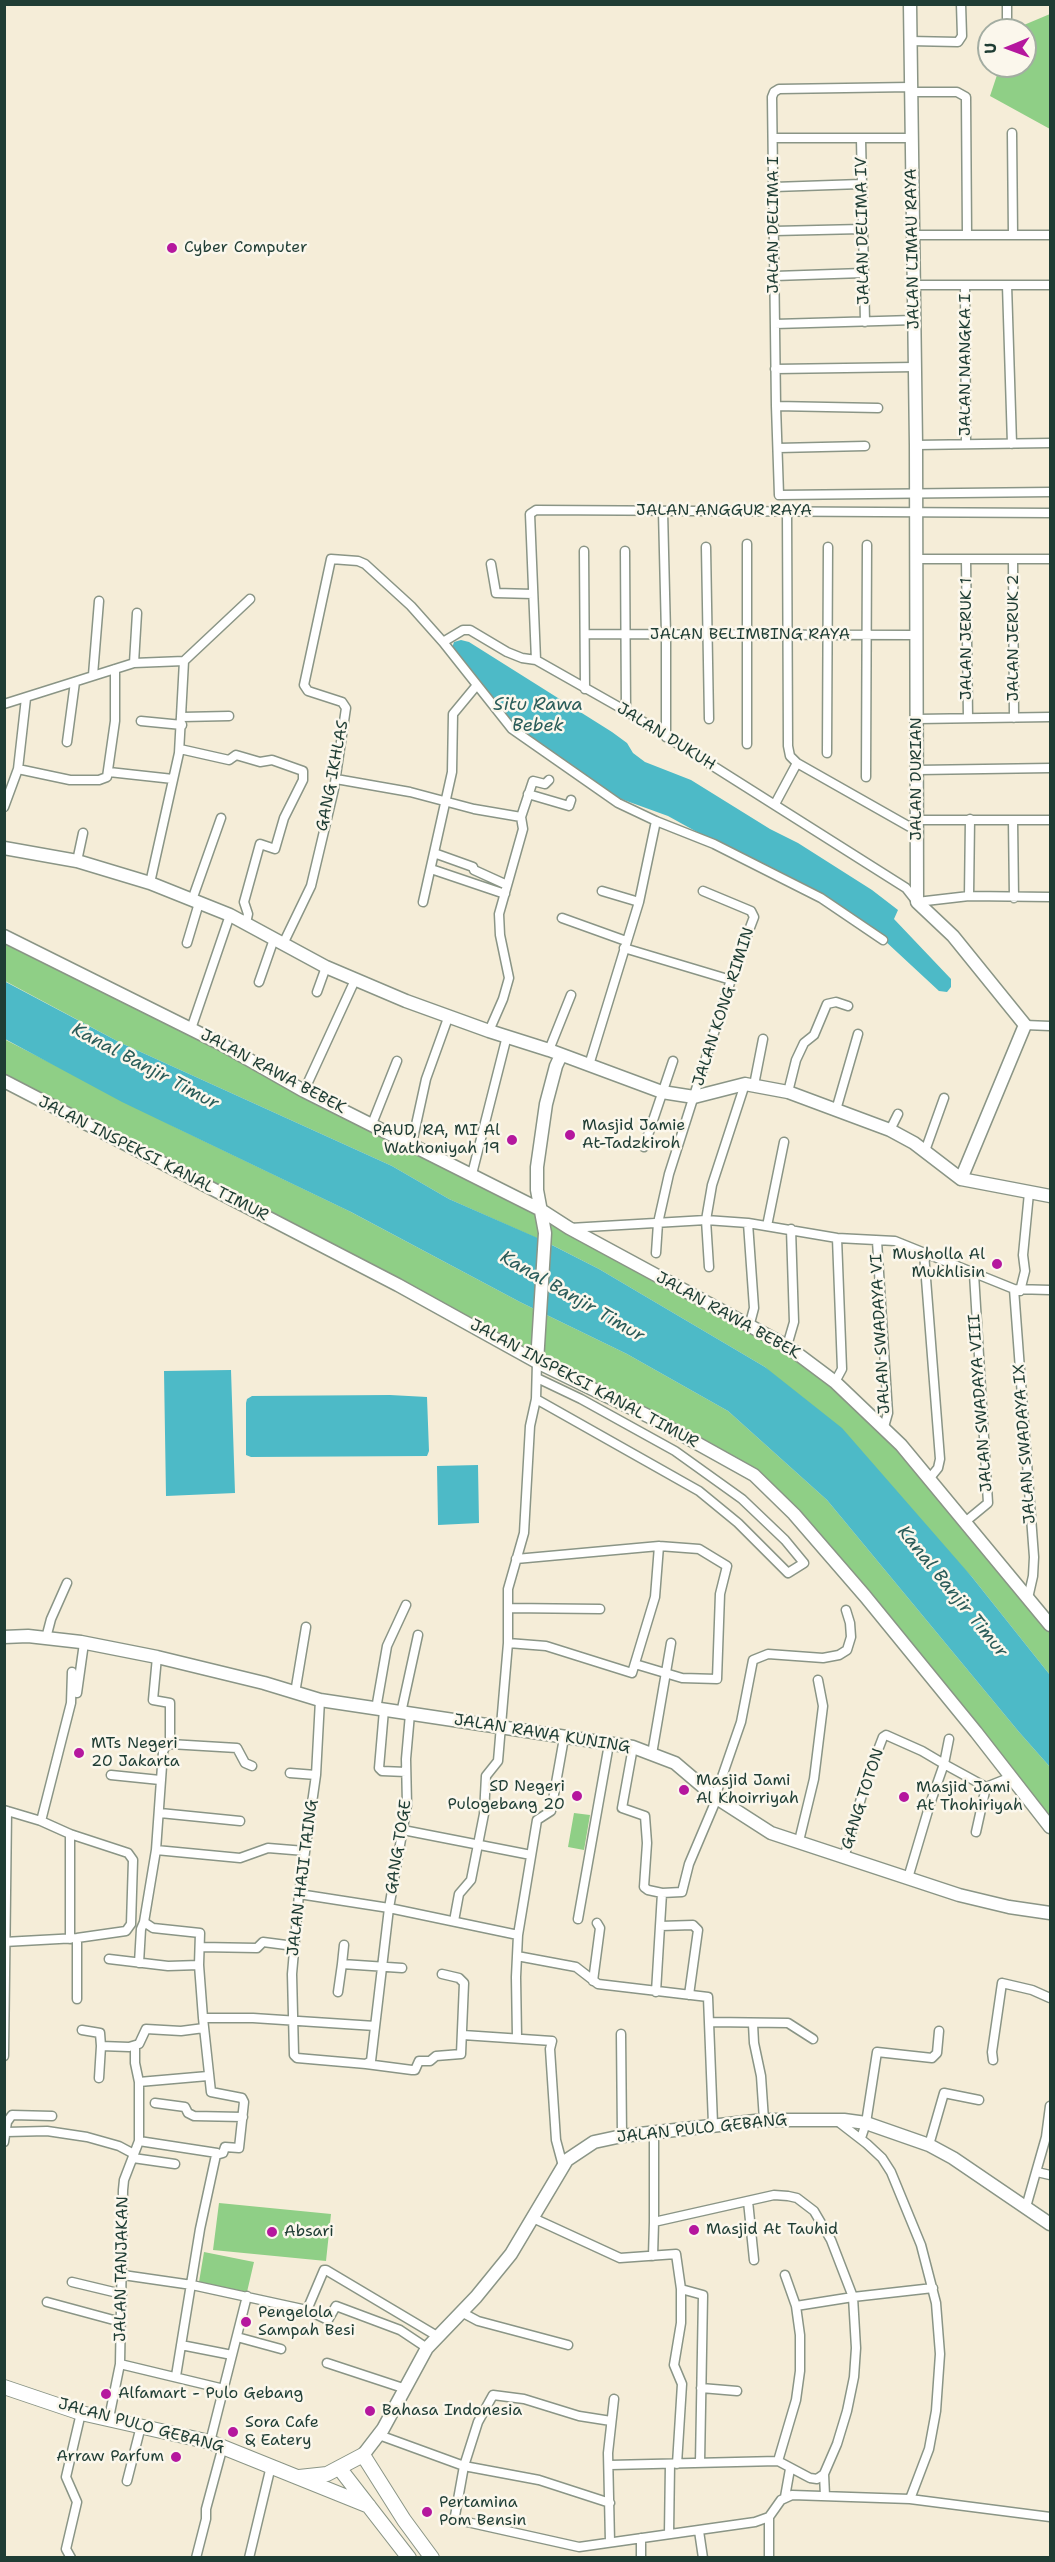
<!DOCTYPE html>
<html>
<head>
<meta charset="utf-8">
<style>
  body { margin:0 }
  #map { position:relative; width:1055px; height:2562px; overflow:hidden; background:#f5edd8; font-family:"Shantell Sans",sans-serif }
  canvas { display:block }
  .frame { position:absolute; inset:0; border:6px solid #1f3d34; pointer-events:none }
  .north { position:absolute; left:977px; top:18px; width:60px; height:60px; box-sizing:border-box; background:#fbf7ec; border:2px solid #a3ada2; border-radius:50%; rotate:269deg; font-size:16px; font-weight:700; line-height:24px; text-align:center; color:#1f3d34 }
  .north::after { content:''; display:block; margin:auto; width:21px; height:27px; background:#b5179e; clip-path:polygon(50% 0,100% 100%,50% 72%,0 100%) }
</style>
</head>
<body>
<div id="map">
<canvas width="1055" height="2562"></canvas>
<div class="frame"></div>
<div class="north">U</div>
</div>
<script>
const c = document.querySelector('canvas').getContext('2d');
c.lineJoin = 'round';
function paint(path, color) { c.fillStyle = color; c.fill(path, 'evenodd'); }
const shape = rows => new Path2D(rows.map(r => 'M' + r).join(''));
function stroke(path, color, width, dash) { c.strokeStyle = color; c.lineWidth = width; c.lineCap = dash ? 'butt' : 'round'; c.setLineDash(dash || []); c.stroke(path); }
function label(font, color, halo, rows, align = 'center') {
  c.font = font + ' "Shantell Sans",sans-serif'; c.lineWidth = 5; c.setLineDash([]); c.textBaseline = 'middle'; c.strokeStyle = halo; c.fillStyle = color; for (const [text, x, y, turn = 0] of rows) {
    c.save(); c.translate(x, y); c.rotate((+turn || 0) * Math.PI / 180); c.textAlign = isNaN(turn) ? turn : align; if (halo) c.strokeText(text, 0, 0); c.fillText(text, 0, 0); c.restore();
  }
}
paint(shape([
  [1050,14,1050,129,990,96,1000,66,1025,66,1025,30,1012,30],
  [4,936,223,1045,787,1346,884,1427,1050,1626,1050,1675,972,1577,765,1367,599,1269,550,1244,449,1199,392,1166,121,1043,5,981],
  [4,1039,179,1129,349,1211,520,1302,627,1354,728,1411,827,1500,1019,1732,1050,1767,1050,1826,767,1486,5,1081],
  [574,1813,590,1815,584,1850,568,1847],
  [219,2203,331,2214,326,2261,213,2250],
  [204,2252,254,2262,247,2292,199,2282]
]), '#8fcf86');
paint(shape([
  [461,640,469,642,612,732,627,743,633,753,645,762,691,780,770,829,798,843,872,890,898,910,894,919,951,979,951,987,947,992,939,991,884,940,762,868,668,816,610,795,578,770,519,734,452,648,454,642],
  [4,981,121,1043,392,1166,449,1199,540,1239,599,1269,765,1367,842,1428,972,1577,1050,1675,1050,1767,1019,1732,827,1500,728,1411,627,1354,520,1302,351,1212,122,1102,5,1039],
  [231,1370,235,1493,166,1496,164,1371],
  [390,1395,427,1397,429,1451,427,1456,251,1457,246,1455,246,1403,247,1399,252,1396],
  [478,1465,479,1523,438,1525,437,1466]
]), '#4dbac7');
const street = shape([
  [1007,4,1007,18],
  [910,41,958,42,962,36,961,4],
  [911,87,779,89,774,92,772,97,776,406,779,495,1050,492],
  [911,92,957,92,966,97,967,235],
  [1012,133,1013,235],
  [774,138,911,138],
  [861,139,865,322],
  [774,187,861,184],
  [774,231,862,229],
  [913,235,1050,235],
  [775,276,863,273],
  [914,285,1050,285],
  [965,285,966,444],
  [1007,285,1012,444],
  [775,324,914,320],
  [775,369,915,367],
  [776,406,878,408],
  [916,445,1050,443],
  [778,448,865,446],
  [663,511,666,634,666,737],
  [1050,513,536,510,530,514,536,660,626,711,906,888,917,902,969,896,1050,897],
  [706,547,709,719],
  [584,551,585,689],
  [625,551,626,711],
  [916,559,1050,559],
  [966,559,968,718],
  [1013,559,1014,718],
  [491,564,496,593,533,594],
  [585,634,915,635],
  [536,660,522,658,507,652,470,630,463,630,443,642,512,729,618,803,656,821,714,844,821,898,883,940],
  [134,663,137,613],
  [93,675,99,601],
  [4,704,134,663,184,661],
  [182,717,229,716],
  [917,719,1050,717],
  [141,721,182,725],
  [67,742,75,682],
  [747,744,747,544],
  [180,749,229,760,236,755,260,762,272,760,303,771,303,780,284,818,275,849,260,844,244,902,248,914,246,923],
  [827,753,828,547],
  [797,763,917,831],
  [18,769,70,780,99,780,107,777,115,721,115,669],
  [918,770,1050,768],
  [109,772,173,779],
  [866,777,867,545],
  [336,779,410,792,474,809,521,817],
  [528,794,569,806,571,800],
  [775,804,797,763,790,756,788,746,787,510],
  [4,807,18,769,26,698],
  [917,820,1050,820],
  [1013,820,1014,898],
  [434,853,473,867,474,870,507,885],
  [77,861,83,833],
  [431,869,505,894],
  [150,883,179,753,184,661,250,599],
  [602,891,639,902],
  [969,896,970,819],
  [192,900,221,818],
  [423,902,452,772,453,714,477,685],
  [562,918,626,941],
  [187,943,199,903],
  [283,944,311,886,334,789,346,708,342,702,308,691,304,685,331,559,358,561,365,564,411,606,443,642],
  [624,948,731,980],
  [259,982,274,939],
  [317,992,326,967],
  [1025,1025,1050,1026],
  [191,1029,230,915],
  [489,1031,503,999,509,978,500,935,499,914,523,829,521,817,533,781,545,784,549,780],
  [549,1050,571,995],
  [589,1065,639,902,656,821],
  [754,1085,763,1039],
  [304,1091,355,980],
  [788,1092,796,1060,804,1043,814,1035,827,1004,836,1002,848,1006],
  [836,1110,858,1034],
  [372,1124,397,1061],
  [890,1130,898,1114],
  [412,1143,426,1079,448,1018],
  [644,1147,673,1061],
  [925,1151,944,1098],
  [472,1174,507,1036],
  [748,1223,754,1308,749,1327],
  [767,1226,784,1142],
  [570,1228,706,1220,748,1223,837,1238,895,1241,1014,1289,1050,1290],
  [877,1241,888,1413,884,1427],
  [656,1253,658,1223,669,1174,735,967,754,917,751,911,703,891],
  [924,1253,940,1459,938,1468,929,1479],
  [709,1267,706,1220,712,1185,745,1084],
  [1014,1289,1034,1557,1033,1576,1028,1598],
  [1020,1291,1025,1271,1023,1255,1029,1193],
  [787,1346,794,1322,791,1229],
  [835,1382,842,1369,837,1238],
  [536,1399,699,1491,738,1523,788,1573,804,1563,785,1540,742,1499,675,1451,581,1399,537,1378],
  [965,1522,988,1503,974,1274],
  [516,1559,659,1546,699,1549,727,1566,720,1594,717,1679,682,1678,635,1664],
  [508,1608,600,1609],
  [46,1638,51,1619,67,1583],
  [508,1643,546,1646,632,1673,655,1597,659,1546],
  [157,1657,153,1700,170,1703,170,1744,165,1747,163,1752,156,1850,144,1922,153,1928,200,1933,199,1965,203,2018,211,2092,242,2098,244,2102,239,2148,225,2147,223,2153,216,2155,200,2229,176,2376],
  [77,1693,84,1643],
  [295,1693,306,1627],
  [320,1700,316,1775,299,1894,292,1974,294,2055,297,2058,366,2064,371,2061,389,1908,407,1805,406,1759,410,1714],
  [376,1709,387,1646,406,1605],
  [384,1710,379,1768,382,1771,406,1772],
  [401,1713,418,1635],
  [949,1739,944,1764,986,1787,1011,1777],
  [170,1744,237,1748,245,1763,252,1766],
  [633,1747,622,1808,645,1816,647,1843,644,1887,648,1890,662,1893],
  [652,1754,671,1643],
  [290,1773,316,1775],
  [111,1775,160,1780],
  [715,1797,741,1722,753,1660,768,1654,823,1658,839,1655,847,1650,851,1637,850,1623,846,1610],
  [4,1810,41,1821,70,1834,128,1853,133,1860,131,1924,126,1931,77,1938,4,1942],
  [160,1813,240,1821],
  [41,1821,71,1703,72,1672],
  [403,1830,531,1855],
  [976,1832,986,1787],
  [799,1841,814,1779,823,1706,818,1680],
  [156,1850,240,1858,268,1848,305,1851],
  [844,1858,866,1781,883,1737,886,1735,922,1751,944,1764,930,1804,908,1878],
  [299,1894,389,1908,518,1935],
  [578,1919,609,1744],
  [454,1921,459,1894,471,1880,484,1814,486,1776,498,1761,508,1643,508,1589,524,1533,530,1426,536,1399,537,1362],
  [660,1926,693,1925,698,1930,689,1995],
  [70,1939,70,1834],
  [200,1947,257,1948,263,1942,294,1946],
  [517,1956,576,1967,598,1984,708,1997,713,2124],
  [109,1959,168,1966,199,1965],
  [139,1963,141,1929,144,1922],
  [342,1964,344,1945],
  [593,1981,600,1928,597,1923],
  [338,1992,342,1964,402,1968],
  [656,1992,662,1893,682,1892,689,1864,717,1798],
  [77,1999,77,1938],
  [203,2018,253,2018,375,2026],
  [711,2022,788,2023,813,2039],
  [753,2024,754,2043,761,2076,764,2120],
  [82,2030,100,2033,101,2046,129,2047,139,2044,146,2029,181,2031,204,2028],
  [621,2034,622,2136],
  [463,2035,552,2041,550,2049,556,2140,563,2166],
  [517,2037,516,1977,518,1935,537,1820,551,1811,564,1738],
  [135,2046,135,2063,139,2082],
  [4,2056,7,1811],
  [993,2060,992,2052,1002,1983,1032,1990,1050,1998],
  [366,2064,412,2070,415,2070,419,2061,430,2061,436,2056,461,2054,464,1983,459,1978,442,1974],
  [99,2078,101,2046],
  [155,2103,185,2107,188,2113,194,2116,243,2117],
  [836,2120,867,2144,882,2158,891,2172,921,2245,936,2303,940,2354,936,2411,929,2449,910,2499],
  [6,2132,47,2131,87,2137,119,2146,134,2154],
  [654,2132,654,2222,774,2195,788,2196,797,2198,814,2211,831,2240,853,2297,856,2348,854,2377,847,2411,837,2444,824,2474,825,2496],
  [861,2138,866,2123,877,2052,932,2058,937,2053,939,2031],
  [139,2141,217,2153],
  [4,2142,7,2122,12,2115,52,2116],
  [929,2145,944,2093,979,2100],
  [133,2158,175,2164],
  [1037,2172,1050,2175],
  [748,2201,754,2260],
  [1026,2207,1046,2137,1050,2106],
  [533,2218,620,2258,676,2254,681,2289,703,2295,700,2463],
  [653,2256,654,2222],
  [123,2275,192,2285,307,2310,324,2270,326,2270,437,2336],
  [72,2282,122,2294],
  [47,2302,121,2322],
  [796,2306,853,2297,933,2288],
  [307,2310,328,2320,336,2306,400,2330,427,2348],
  [463,2313,478,2321,568,2345],
  [237,2337,281,2349],
  [181,2345,232,2355],
  [327,2363,406,2389],
  [120,2364,224,2389],
  [701,2388,737,2391],
  [109,2418,120,2364,123,2190,124,2180,139,2141,139,2082,208,2076],
  [379,2435,464,2466,455,2516,458,2520,579,2547,755,2522,769,2517,781,2500,792,2495,910,2499,1050,2517],
  [210,2442,247,2296],
  [778,2461,796,2400,800,2371,800,2335,796,2306,785,2275],
  [677,2464,682,2384,674,2365,681,2323,681,2289],
  [610,2465,778,2461,810,2478,817,2479,824,2474],
  [127,2481,141,2426],
  [785,2497,790,2469],
  [610,2503,539,2480,464,2466,478,2422,493,2395,524,2399,579,2416,611,2421],
  [699,2531,703,2558],
  [669,2534,670,2464],
  [641,2538,641,2558],
  [610,2542,608,2453,614,2399],
  [769,2556,769,2517],
  [71,2558,66,2549,77,2502,66,2477,81,2413],
  [196,2558,206,2519,206,2509,223,2446],
  [249,2558,271,2466]
]);
const secondary = shape([
  [910,4,916,445,917,902,953,936,1025,1025,961,1179],
  [4,848,77,861,150,883,230,915,326,967,406,1001,489,1031,549,1050,662,1092,694,1097,745,1084,788,1092,890,1130,914,1143,961,1179,1050,1196],
  [4,936,223,1045,304,1091,541,1210,569,1228,787,1346,835,1382,901,1445,1050,1625],
  [4,1081,398,1285,537,1362,648,1416,754,1475,794,1514,865,1596,976,1732,1050,1827],
  [537,1362,545,1233,537,1190,537,1167,546,1104,556,1066,561,1055],
  [4,1637,28,1636,81,1642,157,1657,264,1683,320,1700,633,1747,675,1763,715,1797,771,1833,959,1895,1009,1907,1050,1913],
  [363,2455,383,2429,427,2348,476,2297,511,2254,567,2160,594,2142,622,2136,764,2120,844,2120,866,2123,929,2145,953,2158,1050,2224]
]);
const primary = shape([
  [4,2387,81,2413,210,2442,369,2506],
  [340,2469,409,2558],
  [299,2477,327,2474,363,2455,404,2520,432,2558]
]);
stroke(street, '#8a9586', 11);
stroke(secondary, '#8a9586', 15);
stroke(primary, '#8a9586', 16);
stroke(street, '#fff', 8);
stroke(secondary, '#fff', 12);
stroke(primary, '#fff', 14);
for (const [x, y, r, color] of [
  [172,248,6,"#b5179e"],
  [570,1135,6,"#b5179e"],
  [512,1140,6,"#b5179e"],
  [997,1264,6,"#b5179e"],
  [79,1753,6,"#b5179e"],
  [684,1790,6,"#b5179e"],
  [577,1796,6,"#b5179e"],
  [904,1797,6,"#b5179e"],
  [694,2230,6,"#b5179e"],
  [272,2232,6,"#b5179e"],
  [246,2322,6,"#b5179e"],
  [106,2394,6,"#b5179e"],
  [370,2411,6,"#b5179e"],
  [233,2432,6,"#b5179e"],
  [176,2457,6,"#b5179e"],
  [427,2512,6,"#b5179e"]
]) { const dot = new Path2D(); dot.arc(x, y, r, 0, 2 * Math.PI); c.fillStyle = color; c.fill(dot); stroke(dot, '#fbf7ec', 2); }
label('16px', '#1f3d34', '#fbf7ec', [
  ["JALAN DELIMA I",774,225,-90],
  ["JALAN DELIMA IV",863,231,-91],
  ["JALAN LIMAU RAYA",913,249,-91],
  ["JALAN NANGKA I",966,365,-90],
  ["JALAN ANGGUR RAYA",724,511],
  ["JALAN BELIMBING RAYA",750,635],
  ["JALAN JERUK 2",1014,638,-90],
  ["JALAN JERUK 1",967,639,-90],
  ["JALAN DUKUH",666,737,32],
  ["GANG IKHLAS",333,776,-79],
  ["JALAN DURIAN",917,779,-90],
  ["JALAN KONG RIMIN",724,1007,-72],
  ["JALAN RAWA BEBEK",273,1072,28],
  ["JALAN INSPEKSI KANAL TIMUR",153,1159,27],
  ["JALAN RAWA BEBEK",728,1316,29],
  ["JALAN SWADAYA VI",881,1334,-93],
  ["JALAN INSPEKSI KANAL TIMUR",584,1384,28],
  ["JALAN SWADAYA VIII",981,1403,-94],
  ["JALAN SWADAYA IX",1025,1444,-94],
  ["JALAN RAWA KUNING",542,1734,9],
  ["GANG TOTON",863,1799,-72],
  ["GANG TOGE",399,1847,-81],
  ["JALAN HAJI TAING",303,1878,-83],
  ["JALAN PULO GEBANG",702,2129,-6],
  ["JALAN TANJAKAN",122,2269,-89],
  ["JALAN PULO GEBANG",141,2426,15]
]);
label('16px', '#1f3d34', '#fbf7ec', [
  ["Cyber Computer",184,248],
  ["Masjid Jamie",582,1126],
  ["At-Tadzkiroh",582,1144],
  ["PAUD, RA, MI Al",500,1131,"right"],
  ["Wathoniyah 19",500,1149,"right"],
  ["Musholla Al",985,1255,"right"],
  ["Mukhlisin",985,1273,"right"],
  ["MTs Negeri",91,1744],
  ["20 Jakarta",91,1762],
  ["Masjid Jami",696,1781],
  ["Al Khoirriyah",696,1799],
  ["SD Negeri",565,1787,"right"],
  ["Pulogebang 20",565,1805,"right"],
  ["Masjid Jami",916,1788],
  ["At Thohiriyah",916,1806],
  ["Masjid At Tauhid",706,2230],
  ["Absari",284,2232],
  ["Pengelola",258,2313],
  ["Sampah Besi",258,2331],
  ["Alfamart - Pulo Gebang",118,2394],
  ["Bahasa Indonesia",382,2411],
  ["Sora Cafe",245,2423],
  ["& Eatery",245,2441],
  ["Arraw Parfum",164,2457,"right"],
  ["Pertamina",439,2503],
  ["Pom Bensin",439,2521]
], 'left');
label('italic 18px', '#2a5c59', '#fbf7ec', [
  ["Situ Rawa",538,705],
  ["Bebek",538,726],
  ["Kanal Banjir Timur",145,1067,28],
  ["Kanal Banjir Timur",572,1297,30],
  ["Kanal Banjir Timur",952,1592,51]
]);
</script>
</body>
</html>
